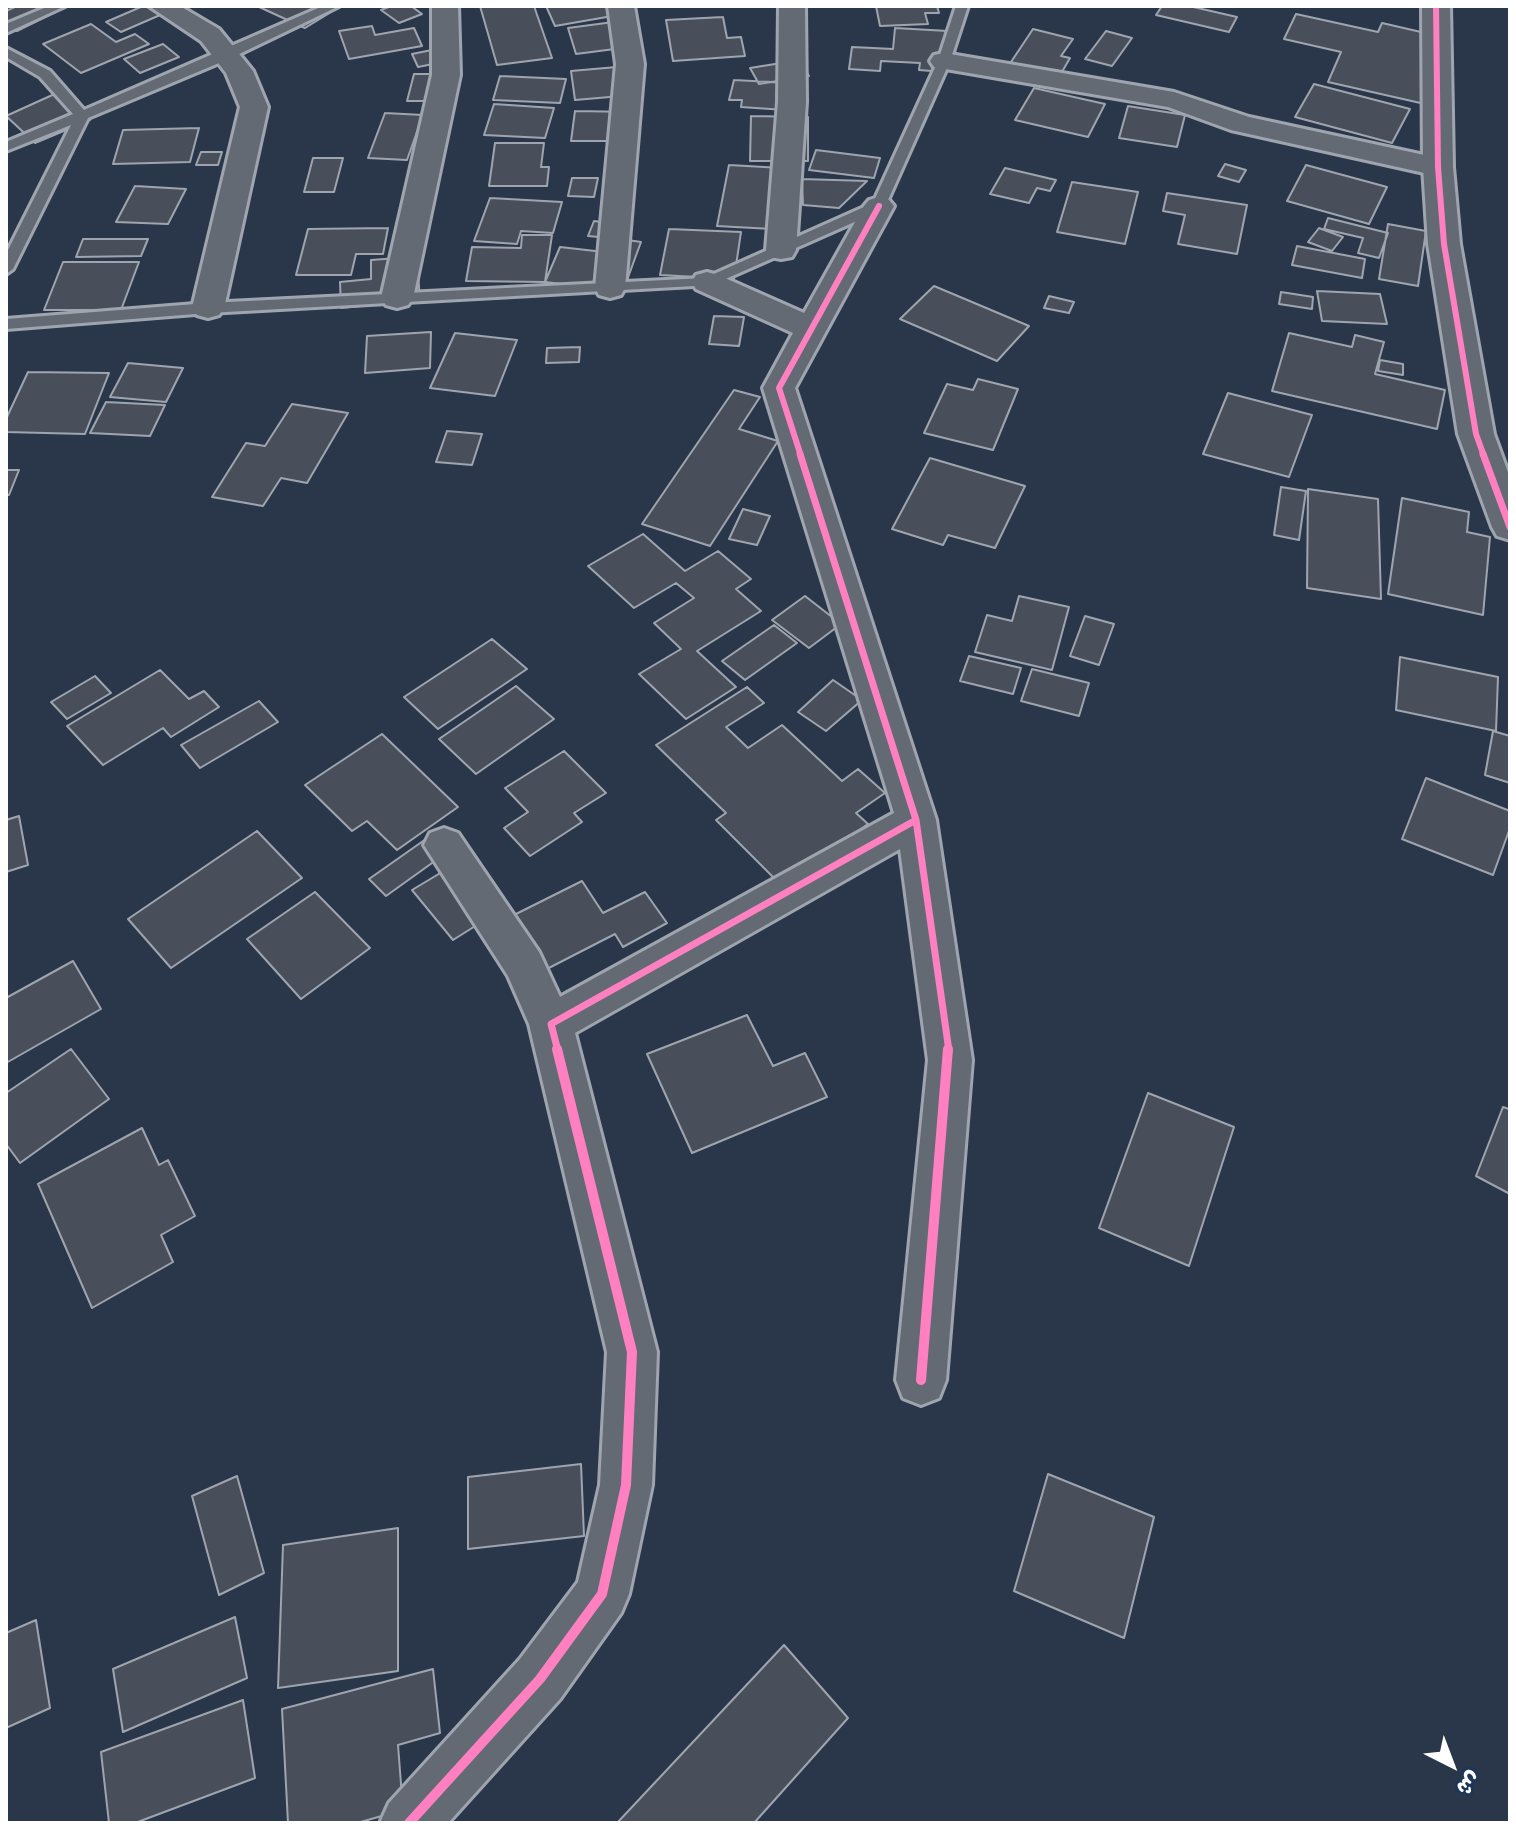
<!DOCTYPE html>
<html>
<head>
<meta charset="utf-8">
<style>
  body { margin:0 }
  #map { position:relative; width:1516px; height:1829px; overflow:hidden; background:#2a374a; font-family:"Architects Daughter","Playpen Sans Arabic",sans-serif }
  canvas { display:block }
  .frame { position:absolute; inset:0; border:8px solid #fff; pointer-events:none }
  .north { position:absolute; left:1412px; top:1725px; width:80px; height:80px; -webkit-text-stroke:6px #1d3557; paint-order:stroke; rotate:138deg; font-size:22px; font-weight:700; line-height:32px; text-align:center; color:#fff }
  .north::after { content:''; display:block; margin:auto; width:28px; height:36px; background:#fff; clip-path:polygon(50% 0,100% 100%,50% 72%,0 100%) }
</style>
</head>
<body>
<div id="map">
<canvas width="1516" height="1829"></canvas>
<div class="frame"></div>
<div class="north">ش</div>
</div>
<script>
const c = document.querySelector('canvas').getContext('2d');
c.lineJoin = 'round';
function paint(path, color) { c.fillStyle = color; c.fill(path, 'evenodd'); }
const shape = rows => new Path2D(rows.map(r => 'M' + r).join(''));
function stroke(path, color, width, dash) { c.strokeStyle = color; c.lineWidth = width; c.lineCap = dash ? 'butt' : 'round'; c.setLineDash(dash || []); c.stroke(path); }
const building = shape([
  [17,6,67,6,17,31,6,25,6,11,17,6],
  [143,6,157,6,167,12,121,32,106,22,143,6],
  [257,6,341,6,305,28,257,6],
  [391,6,411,6,422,14,399,23,381,10,391,6],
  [480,6,534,6,552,58,497,65,480,6],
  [546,6,619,6,624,14,555,26,546,6],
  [876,6,937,6,939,13,925,13,928,24,880,26,876,6],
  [1162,6,1189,6,1237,17,1229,32,1156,15,1162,6],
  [1296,14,1378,32,1382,23,1434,35,1438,107,1328,82,1341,52,1284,39,1296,14],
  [723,17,727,38,741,37,745,56,673,61,666,20,723,17],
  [621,21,630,47,576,54,568,28,621,21],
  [91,24,116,42,135,34,149,44,81,73,43,44,91,24],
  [372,26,375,35,414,28,422,46,349,59,339,31,372,26],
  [895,28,948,31,945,72,919,70,920,63,881,61,880,71,849,69,852,47,893,49,895,28],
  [1033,29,1073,39,1061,56,1070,58,1059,77,1009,65,1033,29],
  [1106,31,1132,38,1112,66,1085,59,1106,31],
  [163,44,179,57,140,73,124,59,163,44],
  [437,49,443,62,418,67,412,54,437,49],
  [800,60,809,76,759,84,750,68,800,60],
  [628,66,633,95,575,100,571,71,628,66],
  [414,74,454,74,448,101,407,101,414,74],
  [500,76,566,79,560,103,493,100,500,76],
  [734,80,790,83,785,110,741,107,742,100,729,100,734,80],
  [1314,84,1410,109,1392,143,1295,117,1314,84],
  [1034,88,1105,104,1088,137,1015,120,1034,88],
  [59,92,90,120,35,143,6,116,59,92],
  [494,104,554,108,545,138,484,135,494,104],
  [1128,106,1185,115,1177,147,1119,138,1128,106],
  [575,111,632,112,629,141,571,141,575,111],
  [385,113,423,115,407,160,368,158,385,113],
  [751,116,808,117,808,161,750,161,751,116],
  [199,128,190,162,113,164,123,130,199,128],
  [495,143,544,143,541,167,549,167,547,186,489,186,495,143],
  [816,150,880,158,874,178,809,170,816,150],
  [201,152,222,152,218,165,196,165,201,152],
  [313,158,343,158,334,192,304,192,313,158],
  [1225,164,1246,170,1239,182,1218,176,1225,164],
  [729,165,782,168,772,229,717,226,729,165],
  [1306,165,1387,187,1369,224,1287,201,1306,165],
  [1005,168,1056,180,1050,191,1037,188,1029,203,990,194,1005,168],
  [572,178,598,178,594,197,568,196,572,178],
  [802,179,867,181,839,208,803,205,802,179],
  [1072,182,1138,192,1125,244,1057,232,1072,182],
  [135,186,186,189,168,224,116,222,135,186],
  [1167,193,1247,205,1237,254,1178,244,1185,215,1163,211,1167,193],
  [490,198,562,202,553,233,521,231,517,244,474,241,490,198],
  [1328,218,1388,233,1379,258,1358,253,1363,238,1324,229,1328,218],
  [594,221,626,225,621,239,641,242,623,291,545,282,560,247,604,252,609,238,588,236,594,221],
  [1388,224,1426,231,1418,286,1379,279,1388,224],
  [388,228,383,254,356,254,351,275,296,275,308,229,388,228],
  [1319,228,1343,237,1332,251,1308,242,1319,228],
  [669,229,741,232,734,279,660,275,669,229],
  [522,235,552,235,545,282,466,281,472,247,521,248,522,235],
  [83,239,148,239,141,256,76,257,83,239],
  [1297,246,1365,259,1362,278,1292,265,1297,246],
  [398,258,418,273,420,300,341,308,340,282,371,279,371,260,398,258],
  [63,262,139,262,121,310,44,310,63,262],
  [934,286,1029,326,997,361,900,319,934,286],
  [1317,291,1380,294,1387,324,1322,321,1317,291],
  [1281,292,1313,297,1312,309,1279,304,1281,292],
  [1049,296,1074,302,1069,313,1044,308,1049,296],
  [714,316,744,317,739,346,709,344,714,316],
  [431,332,430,368,365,373,367,336,431,332],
  [455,333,517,340,495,396,430,388,455,333],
  [1289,333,1352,347,1355,335,1384,342,1375,374,1445,390,1437,429,1272,391,1289,333],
  [580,347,579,362,546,363,547,348,580,347],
  [1380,360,1403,364,1403,375,1378,371,1380,360],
  [128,363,183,368,166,402,110,397,128,363],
  [28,372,109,373,85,434,6,432,6,419,28,372],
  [978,379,1018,389,993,450,924,433,947,384,973,390,978,379],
  [734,390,760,397,739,429,778,441,710,546,642,524,734,390],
  [1228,393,1312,415,1289,477,1203,454,1228,393],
  [106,402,165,405,150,436,90,433,106,402],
  [292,404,348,413,307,483,281,478,263,506,212,497,246,443,265,446,292,404],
  [447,431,482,434,472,465,436,462,447,431],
  [930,458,1025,486,995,548,948,535,943,545,892,529,930,458],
  [6,470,19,470,9,495,6,495,6,470],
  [1281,487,1306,491,1299,540,1274,535,1281,487],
  [1308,489,1378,499,1381,599,1307,588,1308,489],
  [1402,498,1469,512,1467,532,1490,537,1483,615,1388,594,1402,498],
  [743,509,770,516,757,545,729,539,743,509],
  [643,534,685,571,718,551,751,579,736,589,761,611,697,651,736,687,686,719,639,674,681,649,654,623,694,598,676,583,634,608,588,566,643,534],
  [805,596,841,624,809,648,772,620,805,596],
  [1019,596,1069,607,1052,670,975,652,987,615,1012,621,1019,596],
  [1085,616,1114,624,1099,665,1070,656,1085,616],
  [774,625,797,643,745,680,722,661,774,625],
  [492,639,527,669,438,729,404,697,492,639],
  [969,656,1021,668,1013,694,960,681,969,656],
  [1400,657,1498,677,1496,731,1396,710,1400,657],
  [1032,669,1089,683,1079,716,1021,701,1032,669],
  [160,670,189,699,204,691,219,707,171,737,163,728,103,765,67,726,160,670],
  [95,676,111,693,67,719,51,702,95,676],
  [833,680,862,700,826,731,798,712,833,680],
  [516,686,554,719,476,774,439,739,516,686],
  [747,687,764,703,726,727,748,748,782,725,842,781,858,769,885,793,856,813,868,824,782,886,716,820,726,813,656,745,747,687],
  [259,701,278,722,200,768,181,745,259,701],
  [1493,731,1510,736,1510,783,1485,775,1493,731],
  [382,734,458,807,397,850,367,821,352,831,305,785,382,734],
  [564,751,606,793,574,813,582,822,530,856,504,828,528,812,505,788,564,751],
  [1426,778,1510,811,1510,828,1493,875,1402,839,1426,778],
  [19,816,28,865,6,872,6,820,19,816],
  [443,827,460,843,386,896,369,879,443,827],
  [257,831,302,878,171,968,128,919,257,831],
  [447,869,488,918,453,940,412,890,447,869],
  [582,881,603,913,645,892,667,923,623,947,615,934,541,972,508,918,582,881],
  [315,892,370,948,301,999,247,939,315,892],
  [73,961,101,1009,6,1063,6,998,73,961],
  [747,1015,773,1066,805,1053,827,1097,692,1153,647,1054,747,1015],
  [71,1049,109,1099,20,1163,6,1144,6,1093,71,1049],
  [1148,1093,1234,1127,1189,1266,1099,1228,1148,1093],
  [1503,1107,1509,1109,1510,1107,1510,1194,1476,1176,1503,1107],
  [142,1128,159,1165,168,1160,195,1216,161,1235,173,1262,92,1308,38,1184,142,1128],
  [581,1464,584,1536,468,1549,468,1477,581,1464],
  [1048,1474,1154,1517,1124,1638,1014,1591,1048,1474],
  [237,1476,264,1573,219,1595,192,1496,237,1476],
  [398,1528,398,1671,278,1688,283,1545,398,1528],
  [235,1617,247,1678,123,1732,113,1669,235,1617],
  [36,1620,50,1708,6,1728,6,1633,36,1620],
  [784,1645,848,1718,754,1823,617,1823,784,1645],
  [433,1669,440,1733,398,1745,403,1810,357,1823,288,1823,282,1709,433,1669],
  [243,1700,255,1778,135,1823,109,1823,101,1752,243,1700]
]);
paint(building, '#494f5a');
stroke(building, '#9fa5ae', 2);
const lane = shape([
  [49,6,65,6,6,33,6,24,49,6],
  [323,6,339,6,231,58,88,118,13,269,6,274,6,254,71,125,6,151,6,142,73,114,40,77,6,57,6,48,50,71,84,110,323,6],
  [956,6,968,6,950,61,884,209,712,285,208,313,6,329,6,319,208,303,705,278,873,203,938,61,956,6]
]);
const street = shape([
  [149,6,180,6,219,29,253,71,268,107,224,308,219,315,208,318,197,315,192,308,240,107,226,73,201,41,149,6],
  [432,6,458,6,460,75,413,298,408,305,397,308,386,305,381,298,432,75,432,6],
  [608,6,634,6,644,64,625,288,621,295,610,298,599,295,595,288,616,64,608,6],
  [779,6,805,6,806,102,796,250,792,257,781,259,770,257,766,250,778,102,779,6],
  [944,53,1174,92,1249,117,1438,158,1448,161,1452,167,1448,173,1438,176,1231,130,1168,107,934,67,930,61,934,55,944,53],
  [879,197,889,200,894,206,795,388,936,820,972,1060,946,1380,939,1398,921,1405,903,1398,896,1380,928,1060,900,849,575,1033,657,1352,652,1485,629,1594,621,1613,560,1699,448,1823,380,1823,389,1803,520,1659,578,1582,600,1485,607,1352,529,1024,508,976,424,845,430,833,444,828,458,833,539,952,560,997,894,813,763,388,793,333,696,289,692,282,696,275,707,272,718,275,804,313,864,206,869,200,879,197]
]);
const secondary = shape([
  [1422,6,1450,6,1453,167,1460,244,1494,434,1510,478,1510,540,1497,536,1492,527,1458,434,1428,244,1423,167,1422,6]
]);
stroke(lane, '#9fa5ae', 6);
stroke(street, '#9fa5ae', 6);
stroke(secondary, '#9fa5ae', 6);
paint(lane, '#636a74');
paint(street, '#636a74');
paint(secondary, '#636a74');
stroke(shape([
  [1436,6,1438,167,1444,244,1476,434,1484,456],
  [801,456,779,388,879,206]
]), '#ff80c0', 6);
stroke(shape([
  [1483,454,1510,527],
  [916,820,949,1051],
  [558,1051,551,1024,916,820,800,454]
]), '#ff80c0', 7);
stroke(shape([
  [921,1380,948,1049],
  [409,1823,540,1679,602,1594,626,1485,632,1352,557,1049]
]), '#ff80c0', 10);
</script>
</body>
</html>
